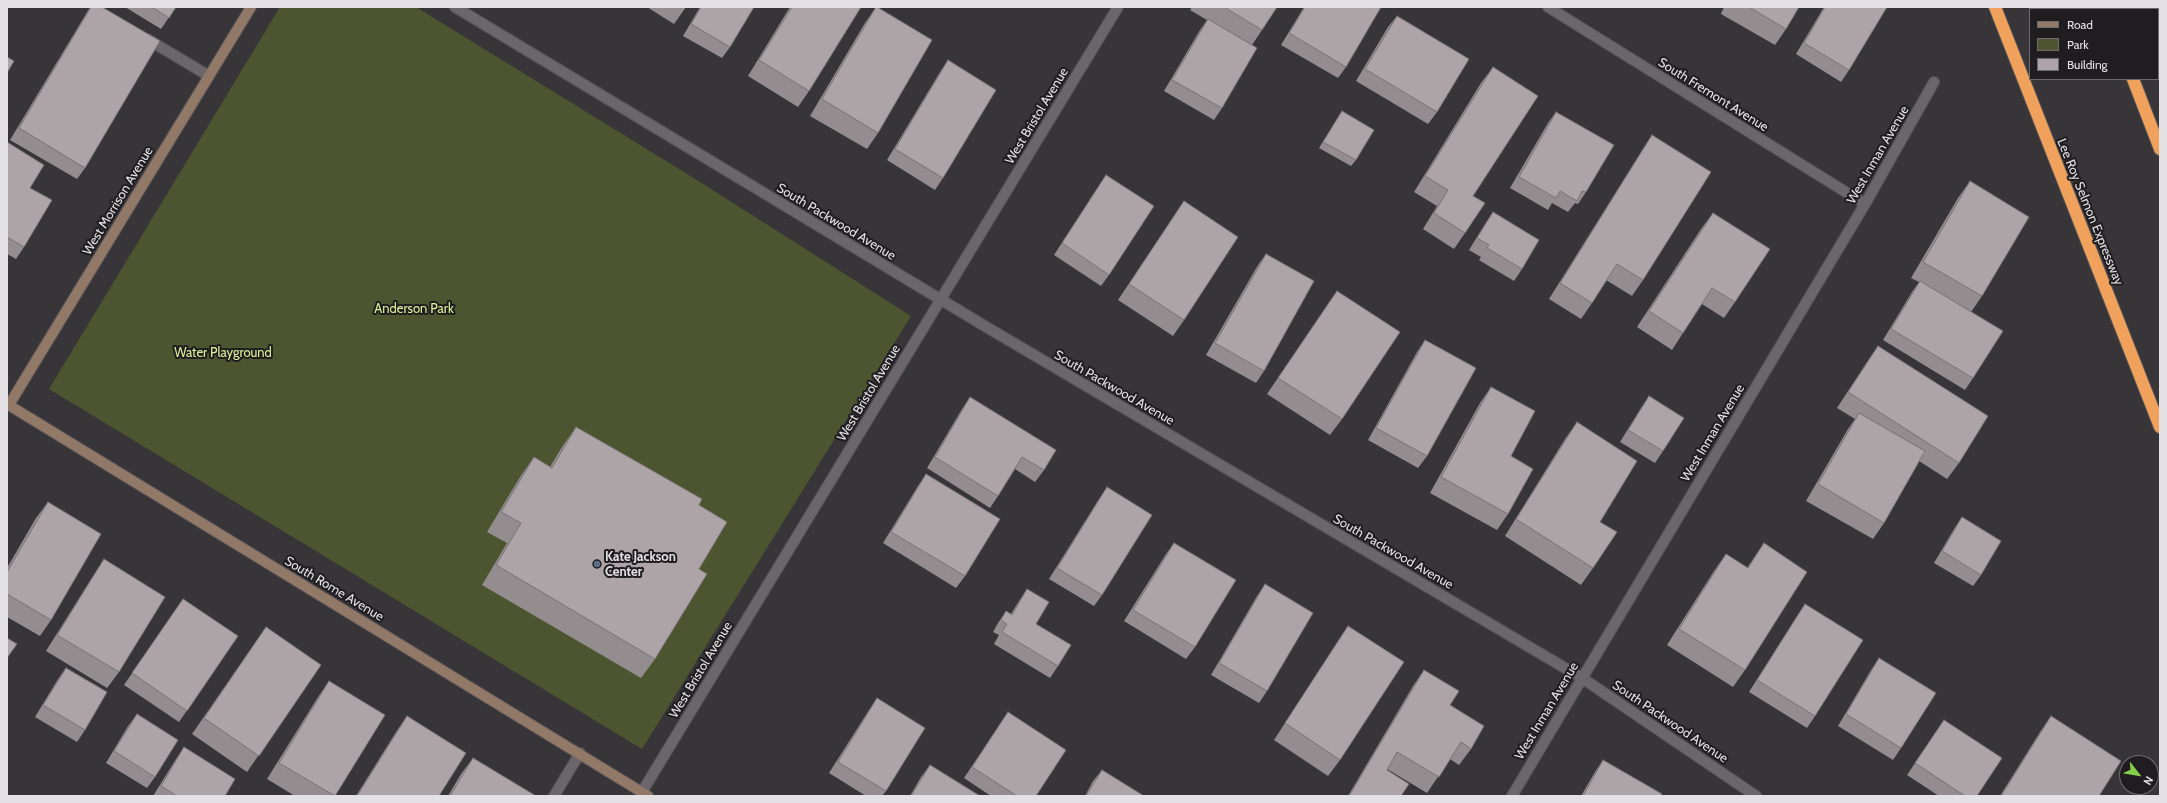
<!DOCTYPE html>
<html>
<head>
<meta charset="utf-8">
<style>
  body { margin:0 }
  #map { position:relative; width:2167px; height:803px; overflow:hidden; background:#383539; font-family:Cabin,sans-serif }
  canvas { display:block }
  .frame { position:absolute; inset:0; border:8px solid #e4e1e4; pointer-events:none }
  .legend { position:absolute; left:2029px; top:8px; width:130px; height:72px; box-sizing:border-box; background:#1f1d1f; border:1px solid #6e6b6e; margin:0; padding:5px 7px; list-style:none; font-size:12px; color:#e4e1e4 }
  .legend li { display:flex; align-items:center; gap:8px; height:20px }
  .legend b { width:20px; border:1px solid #6e6b6e }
  .north { position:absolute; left:2119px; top:755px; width:40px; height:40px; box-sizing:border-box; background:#1f1d1f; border:1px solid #6e6b6e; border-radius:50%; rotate:121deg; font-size:11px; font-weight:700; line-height:16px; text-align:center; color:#e4e1e4 }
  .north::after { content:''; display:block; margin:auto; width:14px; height:18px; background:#86cf4c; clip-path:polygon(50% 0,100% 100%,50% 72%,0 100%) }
</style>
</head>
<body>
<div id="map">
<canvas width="2167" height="803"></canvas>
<div class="frame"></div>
<ul class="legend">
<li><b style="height:5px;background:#927866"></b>Road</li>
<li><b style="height:11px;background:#4d5530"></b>Park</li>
<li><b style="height:11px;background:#aca4a6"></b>Building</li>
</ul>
<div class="north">N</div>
</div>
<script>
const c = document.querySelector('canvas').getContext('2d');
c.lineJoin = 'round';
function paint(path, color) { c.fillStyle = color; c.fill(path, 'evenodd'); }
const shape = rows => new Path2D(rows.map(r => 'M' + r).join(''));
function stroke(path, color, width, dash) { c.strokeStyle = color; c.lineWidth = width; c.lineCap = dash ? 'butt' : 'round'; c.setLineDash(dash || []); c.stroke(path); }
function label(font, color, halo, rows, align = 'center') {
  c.font = font + ' Cabin,sans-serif'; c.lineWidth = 4; c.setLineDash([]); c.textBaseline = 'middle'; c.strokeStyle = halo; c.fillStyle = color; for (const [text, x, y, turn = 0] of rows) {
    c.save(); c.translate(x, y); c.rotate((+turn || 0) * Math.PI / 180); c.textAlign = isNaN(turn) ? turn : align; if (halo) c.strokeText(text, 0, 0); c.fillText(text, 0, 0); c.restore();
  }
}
paint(shape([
  [280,7,416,7,692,177,911,316,642,749,49,389]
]), '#4d5530');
const lane = shape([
  [147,39,209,76],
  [554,796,580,753]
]);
const street = shape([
  [455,7,983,325,1582,678,1756,796],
  [1548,7,1865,204],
  [642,792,1118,7],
  [1512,796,1865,204,1934,82]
]);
const secondary = shape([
  [7,404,648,796],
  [9,405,251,7]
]);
const highway = shape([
  [1995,7,2160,427],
  [2106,7,2107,9],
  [2133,79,2160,149]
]);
stroke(lane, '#575357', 12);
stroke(street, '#575357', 12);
stroke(secondary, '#575357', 12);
stroke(highway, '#575357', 14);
stroke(lane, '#6a666a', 10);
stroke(street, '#6a666a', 10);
stroke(secondary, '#927866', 10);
stroke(highway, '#f0a25d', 12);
paint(shape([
  [90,7,102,7,85,168,77,179,10,140,86,14],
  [125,7,176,7,161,29],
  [647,7,686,7,674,24],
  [700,7,754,7,730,47,722,58,683,36],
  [790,7,861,7,809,91,798,107,748,76],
  [876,7,878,133,867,149,810,116,865,23],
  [1192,7,1277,7,1262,30,1252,45,1222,108,1214,120,1164,91,1200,30,1207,20,1190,10],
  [1304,7,1381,7,1346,67,1338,78,1281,45],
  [1724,7,1799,7,1786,29,1775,45,1721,14],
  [1824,7,1887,7,1849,70,1841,82,1796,54],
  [1397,16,1437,112,1428,124,1356,81,1388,27],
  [948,60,943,178,935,190,887,160,940,72],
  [1493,67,1473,196,1465,233,1454,249,1423,229,1437,206,1414,192,1481,83],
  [1342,111,1356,160,1351,166,1319,148],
  [1556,112,1586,192,1578,204,1575,203,1568,212,1552,203,1548,210,1510,188,1548,123],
  [1652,135,1643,280,1632,296,1606,280,1592,303,1581,319,1549,299,1641,152],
  [7,142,30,188,24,247,16,259,7,254],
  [1106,175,1109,275,1101,286,1054,255],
  [1970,181,1982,296,1971,312,1973,378,1965,390,1883,340,1912,292,1919,282,1911,278,1958,198],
  [1184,201,1184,320,1173,336,1118,300],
  [1493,212,1522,269,1514,281,1479,260,1481,257,1469,250,1485,224],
  [1713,213,1735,302,1724,318,1702,304,1683,333,1672,350,1637,327,1701,229],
  [1266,254,1264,371,1256,383,1206,355,1258,265],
  [1337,291,1342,419,1330,435,1267,394],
  [1425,340,1427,456,1418,468,1368,440,1417,352],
  [1878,346,1959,463,1947,479,1919,461,1884,523,1873,539,1806,501,1848,429,1855,419,1837,408,1867,362],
  [1491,387,1511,456,1508,514,1497,530,1430,493,1480,403],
  [1649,396,1663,451,1655,463,1620,442,1641,408],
  [970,397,1044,470,1035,482,1015,469,998,496,990,508,927,468,962,409],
  [1577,422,1600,522,1593,568,1581,585,1505,536,1565,439],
  [576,427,699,505,699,569,655,659,641,678,482,585,507,543,487,532,520,477,534,457,550,467,562,447],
  [926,474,965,576,956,588,883,543,918,486],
  [1107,487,1102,595,1094,606,1049,579,1099,499],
  [48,502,51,620,40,636,7,617,7,568,36,518],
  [1962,517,1981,575,1973,586,1934,563,1954,529],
  [1174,543,1195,647,1186,659,1124,621,1166,554],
  [1764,543,1745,670,1733,687,1667,645,1714,571,1726,554,1747,568],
  [104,559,119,672,107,688,46,651,93,576],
  [1265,584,1267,691,1259,703,1211,675,1257,596],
  [1027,589,1036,624,1058,666,1050,678,994,644,999,635,993,632,998,623,1006,611,1011,614,1019,601],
  [183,599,238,636,179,722,124,685],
  [1805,604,1815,716,1807,728,1749,692,1797,616],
  [1348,626,1340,760,1328,776,1274,740,1337,643],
  [266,627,321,665,247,772,192,734],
  [1879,658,1901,748,1893,760,1838,726,1871,670],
  [66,668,85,730,77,742,35,717,58,679],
  [1424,670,1450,705,1471,749,1459,765,1450,759,1427,793,1387,769,1387,770,1401,796,1348,796,1413,686],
  [329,681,335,796,295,796,267,779,318,697],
  [877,698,886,791,882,796,866,796,829,773,869,710],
  [1008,712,1036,796,991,796,964,778],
  [137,714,155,777,147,788,106,763,128,726],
  [407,716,439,796,356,796,396,732],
  [2051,716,2099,796,2000,796,2040,732],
  [1944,720,1977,796,1939,796,1907,775],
  [184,747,225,796,153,796,176,759],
  [473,758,536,796,448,796,461,774],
  [1603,760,1660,796,1581,796,1595,772],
  [930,765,980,796,910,796,921,777],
  [1102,770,1144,796,1085,796,1093,781]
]), '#948d8f');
const building = shape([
  [91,7,102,7,160,41,85,168,19,128,91,7],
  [152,7,176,7,169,18,152,7],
  [701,7,754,7,730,47,691,24,701,7],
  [792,7,861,7,809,91,759,60,792,7],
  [876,7,877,7,932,40,878,133,822,99,876,7],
  [1224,7,1277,7,1262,30,1224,7],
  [1305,7,1381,7,1346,67,1289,33,1305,7],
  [1749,7,1799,7,1786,29,1749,7],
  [1825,7,1887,7,1849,70,1804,43,1825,7],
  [1397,16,1469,59,1437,112,1365,69,1397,16],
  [1208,19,1257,48,1222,108,1172,80,1208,19],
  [7,57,14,61,7,73,7,57],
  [948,60,996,90,943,178,895,149,948,60],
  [1493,67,1538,96,1473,196,1485,203,1465,233,1434,213,1448,190,1425,176,1493,67],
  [1342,111,1374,130,1356,160,1323,142,1342,111],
  [1556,112,1614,145,1586,192,1582,191,1577,201,1560,191,1556,198,1519,177,1556,112],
  [1652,135,1711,172,1643,280,1617,264,1592,303,1560,283,1652,135],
  [7,142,44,165,30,188,52,200,24,247,7,237,7,142],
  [1106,175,1154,206,1109,275,1062,243,1106,175],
  [1970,181,2029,217,1982,296,1923,262,1970,181],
  [1184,201,1238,237,1184,320,1129,284,1184,201],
  [1493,212,1539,240,1522,269,1487,248,1489,245,1477,238,1493,212],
  [1713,213,1770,249,1735,302,1712,288,1683,333,1649,311,1713,213],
  [1266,254,1314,281,1264,371,1215,343,1266,254],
  [1920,281,2003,331,1973,378,1891,329,1920,281],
  [1337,291,1400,332,1342,419,1278,378,1337,291],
  [1425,340,1476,368,1427,456,1376,428,1425,340],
  [1878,346,1988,416,1959,463,1848,392,1878,346],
  [1491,387,1535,411,1511,456,1533,469,1508,514,1441,477,1491,387],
  [1649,396,1684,418,1663,451,1628,430,1649,396],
  [970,397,1056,450,1044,470,1022,457,998,496,935,457,970,397],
  [1859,413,1925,451,1884,523,1818,484,1859,413],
  [1577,422,1637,461,1600,522,1617,532,1593,568,1516,519,1577,422],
  [576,427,702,499,699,505,727,522,699,569,707,574,655,659,496,565,521,523,501,512,534,457,552,468,576,427],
  [926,474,1000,519,965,576,891,532,926,474],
  [1107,487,1152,515,1102,595,1057,568,1107,487],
  [48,502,101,534,51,620,7,594,7,572,48,502],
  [1962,517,2001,541,1981,575,1942,551,1962,517],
  [1174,543,1236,580,1195,647,1133,610,1174,543],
  [1764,543,1807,572,1745,670,1679,629,1726,554,1748,568,1764,543],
  [104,559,165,597,119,672,57,635,104,559],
  [1265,584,1313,613,1267,691,1219,663,1265,584],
  [1027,589,1049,602,1036,624,1071,645,1058,666,1002,632,1007,624,1001,620,1006,611,1012,615,1027,589],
  [183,599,238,636,187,711,132,673,183,599],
  [1805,604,1863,640,1815,716,1757,680,1805,604],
  [1348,626,1404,662,1340,760,1285,723,1348,626],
  [266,627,321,665,259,756,204,718,266,627],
  [7,638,17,644,7,658,7,638],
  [1879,658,1936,693,1901,748,1846,714,1879,658],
  [66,668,107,692,85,730,43,705,66,668],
  [1424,670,1459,691,1450,705,1484,726,1471,749,1461,742,1439,777,1397,752,1387,770,1409,784,1401,796,1349,796,1424,670],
  [329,681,385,715,335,796,279,763,329,681],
  [877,698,925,728,886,791,838,762,877,698],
  [1008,712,1066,750,1036,796,1017,796,972,767,1008,712],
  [137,714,178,740,155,777,114,751,137,714],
  [407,716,466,753,439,796,357,796,407,716],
  [2051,716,2121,761,2099,796,2001,796,2051,716],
  [1944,720,2002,758,1977,796,1965,796,1915,763,1944,720],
  [184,747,235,779,225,796,177,796,161,786,184,747],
  [473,758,536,796,450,796,473,758],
  [1603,760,1662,794,1660,796,1583,796,1603,760],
  [930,765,980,796,911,796,930,765],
  [1102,770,1144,796,1086,796,1102,770]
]);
paint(building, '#aca4a6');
stroke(building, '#787374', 1);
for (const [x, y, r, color] of [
  [597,564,4,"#5c6f8a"]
]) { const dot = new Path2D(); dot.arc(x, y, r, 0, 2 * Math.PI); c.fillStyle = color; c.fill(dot); stroke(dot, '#1f1d1f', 1.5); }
label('13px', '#e4e1e4', '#1f1d1f', [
  ["South Fremont Avenue",1713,95,32],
  ["West Bristol Avenue",1037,116,-59],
  ["West Inman Avenue",1878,155,-60],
  ["West Morrison Avenue",118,201,-59],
  ["Lee Roy Selmon Expressway",2090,212,68],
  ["South Packwood Avenue",836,222,31],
  ["South Packwood Avenue",1114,388,30],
  ["West Bristol Avenue",869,393,-59],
  ["West Inman Avenue",1713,433,-59],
  ["South Packwood Avenue",1393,552,30],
  ["South Rome Avenue",334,589,31],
  ["West Bristol Avenue",701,670,-59],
  ["West Inman Avenue",1547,711,-59],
  ["South Packwood Avenue",1670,722,34]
]);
label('13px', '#dcee9a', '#1f1d1f', [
  ["Anderson Park",414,309],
  ["Water Playground",223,353]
]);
label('bold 13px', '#e4e1e4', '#1f1d1f', [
  ["Kate Jackson",605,557],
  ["Center",605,572]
], 'left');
</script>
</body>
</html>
